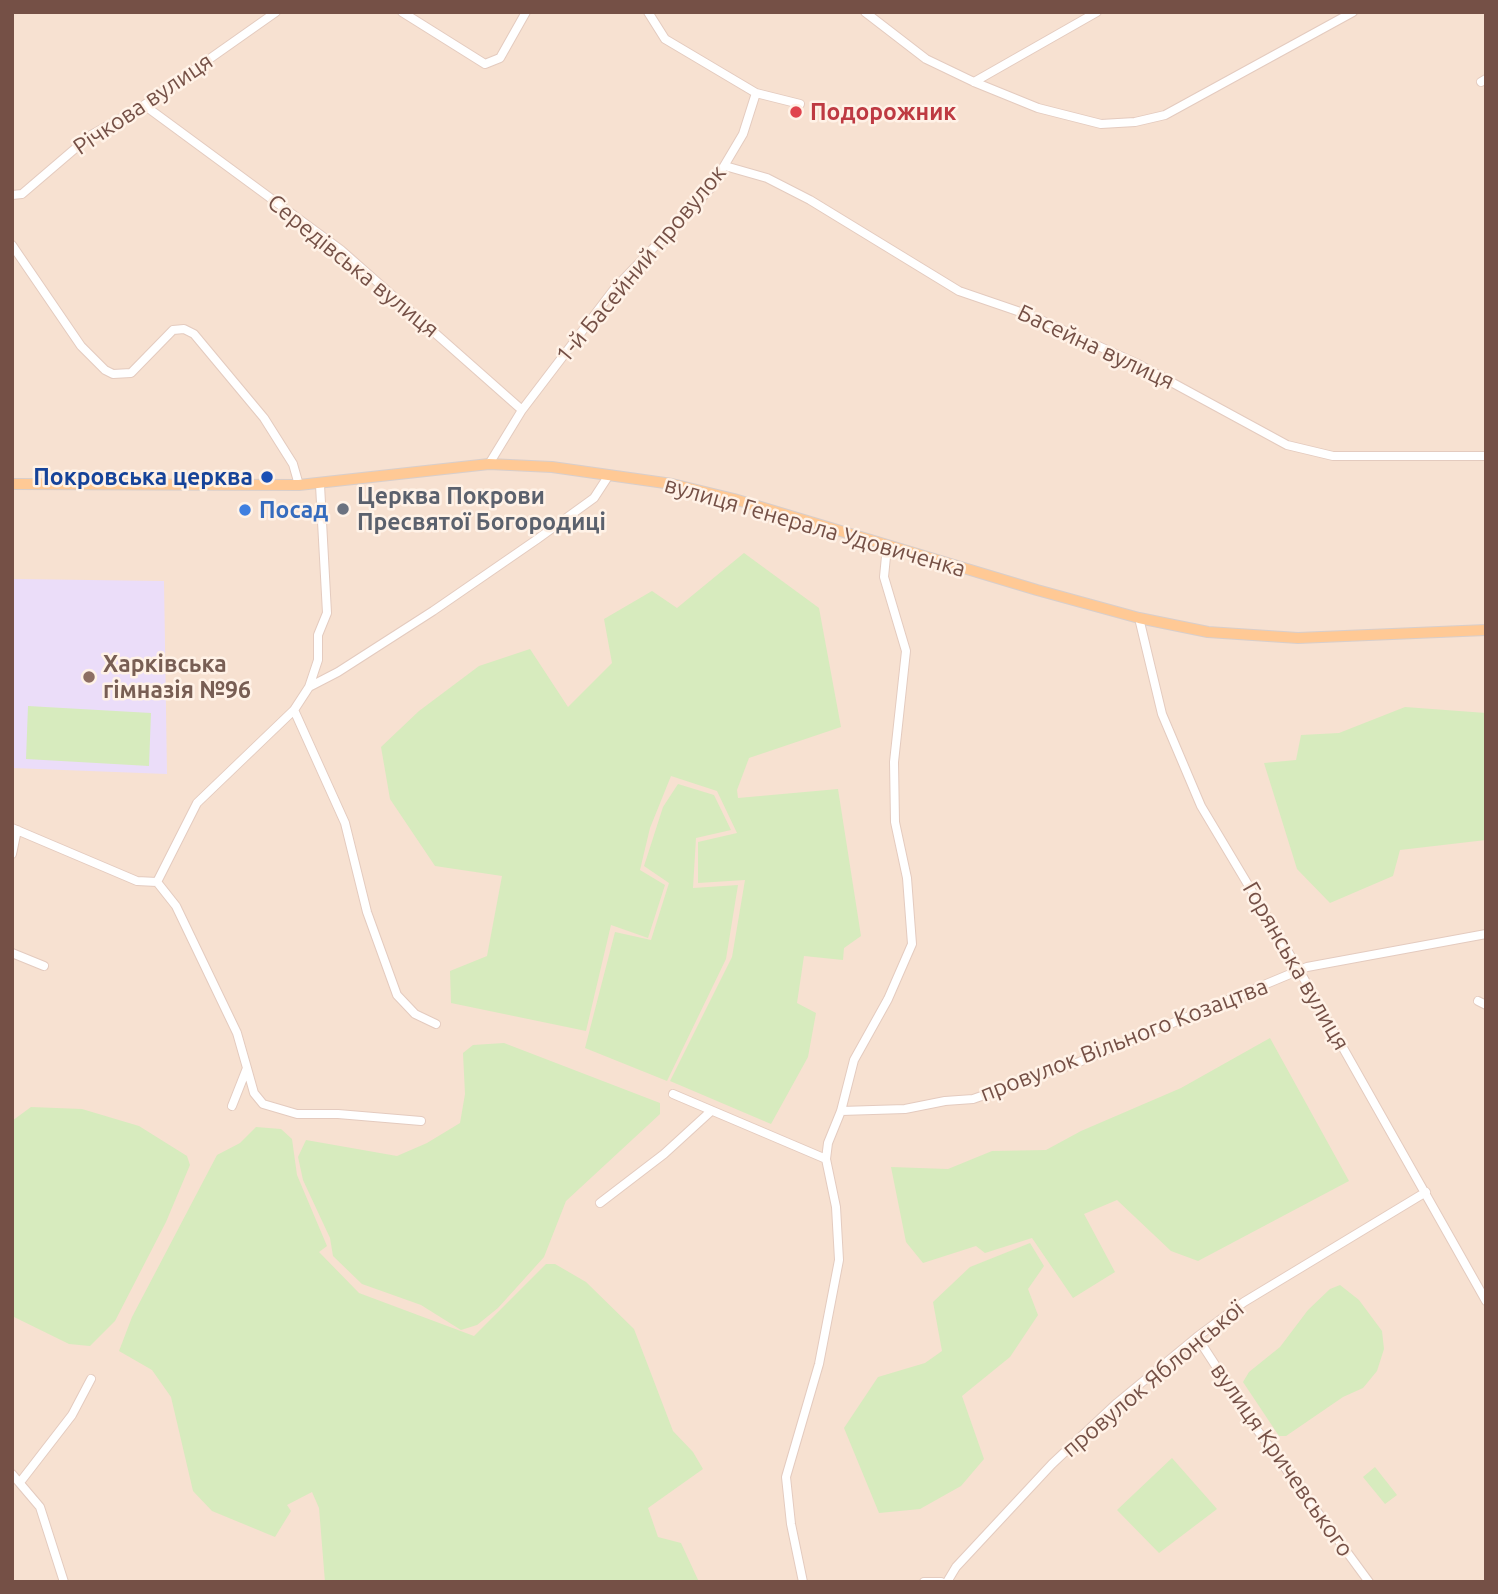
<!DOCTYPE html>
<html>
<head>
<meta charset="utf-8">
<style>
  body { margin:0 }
  #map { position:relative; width:1498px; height:1594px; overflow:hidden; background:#fdeee0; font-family:Ubuntu,sans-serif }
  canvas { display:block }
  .frame { position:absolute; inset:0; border:14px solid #755046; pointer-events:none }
</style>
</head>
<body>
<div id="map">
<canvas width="1498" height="1594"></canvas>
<div class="frame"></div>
</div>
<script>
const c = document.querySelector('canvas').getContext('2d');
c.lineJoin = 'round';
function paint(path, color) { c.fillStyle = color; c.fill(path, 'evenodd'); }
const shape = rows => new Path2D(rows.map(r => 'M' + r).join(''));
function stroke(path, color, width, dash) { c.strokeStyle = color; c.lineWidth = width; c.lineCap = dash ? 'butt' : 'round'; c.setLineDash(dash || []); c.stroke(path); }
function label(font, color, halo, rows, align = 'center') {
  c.font = font + ' Ubuntu,sans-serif'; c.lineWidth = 5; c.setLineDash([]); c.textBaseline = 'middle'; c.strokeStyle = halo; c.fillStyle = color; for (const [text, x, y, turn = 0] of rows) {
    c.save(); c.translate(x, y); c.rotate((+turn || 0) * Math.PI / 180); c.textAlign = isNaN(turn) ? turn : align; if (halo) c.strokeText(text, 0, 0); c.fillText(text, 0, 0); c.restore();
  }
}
paint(shape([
  [12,12,1486,12,1486,1582,12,1582]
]), '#f7e1d1');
paint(shape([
  [14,579,164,581,167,774,12,768]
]), '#ebddf9');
paint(shape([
  [744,553,819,608,841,727,749,758,737,790,738,798,838,789,861,936,844,948,843,960,804,956,797,1003,816,1013,808,1057,771,1124,670,1081,732,957,745,880,698,883,698,842,737,833,717,791,671,776,650,828,640,870,665,885,648,938,611,925,586,1031,451,1003,450,971,487,956,502,876,435,866,390,799,381,747,419,711,479,666,530,649,568,707,612,663,604,619,652,591,677,608],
  [28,706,151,713,149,766,26,759],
  [1405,707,1486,713,1486,840,1400,850,1393,876,1330,903,1297,869,1264,763,1296,760,1301,735,1339,733],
  [678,784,714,795,731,830,696,838,693,888,738,885,726,959,667,1081,585,1048,615,932,651,940,669,883,644,866,663,807],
  [1270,1038,1349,1181,1198,1261,1171,1251,1117,1200,1084,1214,1115,1272,1073,1298,1032,1238,985,1253,976,1246,923,1263,906,1242,891,1167,948,1169,992,1151,1046,1150,1081,1131,1181,1088],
  [504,1043,660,1103,660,1114,566,1201,544,1257,498,1308,477,1325,461,1330,421,1305,362,1284,333,1256,330,1238,303,1180,298,1157,306,1140,397,1156,427,1143,460,1123,465,1094,463,1053,473,1045],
  [31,1107,82,1109,139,1126,187,1156,190,1165,166,1222,115,1321,90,1346,69,1344,12,1316,12,1121],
  [256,1127,281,1129,292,1139,297,1175,327,1246,319,1252,359,1293,474,1336,546,1264,555,1264,586,1282,634,1329,673,1431,693,1452,703,1469,648,1508,658,1537,681,1543,699,1582,325,1582,319,1508,312,1492,287,1505,291,1511,275,1537,212,1511,193,1491,171,1397,152,1370,119,1351,132,1317,217,1155,240,1143],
  [1030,1243,1044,1266,1028,1289,1038,1315,1010,1357,962,1396,984,1459,961,1486,920,1509,879,1513,844,1428,878,1377,925,1363,942,1351,933,1302,970,1267],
  [1340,1285,1359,1300,1382,1331,1384,1349,1377,1371,1363,1388,1343,1397,1286,1436,1279,1436,1243,1382,1249,1372,1280,1347,1308,1310,1330,1289],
  [1172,1458,1217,1509,1159,1553,1117,1510],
  [1375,1467,1397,1495,1385,1504,1363,1477]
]), '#d7ebbe');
const minor = shape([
  [402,12,485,64,500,58,526,12],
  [648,12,665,39,756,93,800,104],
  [865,12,926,59,974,82,1038,108,1101,124,1135,122,1165,115,1353,12],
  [974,82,1097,12],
  [1481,82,1486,79],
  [144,105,341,250,522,410],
  [725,166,767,178,810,200,959,291,1032,316,1138,364,1287,445,1333,456,1486,456],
  [12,195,22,194,91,135,144,105,276,12],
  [12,245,81,346,105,370,113,374,131,373,173,330,184,329,194,334,264,418,293,464,299,485],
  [489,464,522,410,615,288,711,188,743,134,756,93],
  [1139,618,1162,714,1201,806,1299,970,1486,1301],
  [309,687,318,660,318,635,327,613,320,485],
  [294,710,345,823,367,912,397,995,415,1014,436,1024],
  [12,828,137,881,157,882,197,803,294,710,309,687,338,672,433,611,536,540,594,498,609,475],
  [12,854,17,830],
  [157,882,176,906,237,1033,247,1068,232,1106],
  [12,953,44,966],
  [1478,1001,1486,1005],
  [247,1068,254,1093,263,1104,297,1114,338,1114,421,1121],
  [673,1094,826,1159],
  [841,1111,905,1109,945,1101,973,1099,1079,1062,1307,967,1486,934],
  [600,1203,664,1154,710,1112],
  [1197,1337,1258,1431,1369,1582],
  [12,1474,40,1507,64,1582],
  [21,1481,72,1415,91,1379],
  [803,1582,791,1524,786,1477,819,1364,839,1260,836,1207,826,1159,828,1143,841,1111,854,1060,888,999,912,944,907,878,895,822,894,762,906,651,884,577,887,546],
  [924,1582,941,1582],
  [947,1582,956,1567,1052,1464,1117,1403,1197,1337,1244,1302,1426,1192]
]);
const major = shape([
  [12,484,299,485,489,464,552,467,672,484,734,499,1037,590,1139,618,1208,632,1298,638,1486,630]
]);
stroke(minor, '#e4cbbf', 10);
stroke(major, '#d8cecb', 12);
stroke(minor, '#fff', 8);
stroke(major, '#ffc995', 10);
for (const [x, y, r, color] of [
  [796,112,7,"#e0444e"],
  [267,477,7,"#1a4fb4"],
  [343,509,7,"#6b7280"],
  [245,510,7,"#3f7fe0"],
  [89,677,7,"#8d6e63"]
]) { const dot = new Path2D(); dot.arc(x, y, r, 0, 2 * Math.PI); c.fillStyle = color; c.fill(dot); stroke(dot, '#fff2e7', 2.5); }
label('23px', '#755046', '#fff2e7', [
  ["Річкова вулиця",143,104,-34],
  ["1-й Басейний провулок",641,264,-50],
  ["Середівська вулиця",353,266,39],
  ["Басейна вулиця",1096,347,25],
  ["вулиця Генерала Удовиченка",815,527,16],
  ["Горянська вулиця",1296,966,60],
  ["провулок Вільного Козацтва",1124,1040,-21],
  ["провулок Яблонської",1153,1379,-40],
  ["вулиця Кричевського",1282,1460,55]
]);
label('bold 23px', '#be3a42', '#fff2e7', [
  ["Подорожник",810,112]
], 'left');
label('bold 23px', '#164399', '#fff2e7', [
  ["Покровська церква",253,477]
], 'right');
label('bold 23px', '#5b616d', '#fff2e7', [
  ["Церква Покрови",357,496],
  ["Пресвятої Богородиці",357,522]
], 'left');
label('bold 23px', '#366cbe', '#fff2e7', [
  ["Посад",259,510]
], 'left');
label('bold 23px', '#785e54', '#fff2e7', [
  ["Харківська",103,664],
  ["гімназія №96",103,690]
], 'left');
</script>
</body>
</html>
